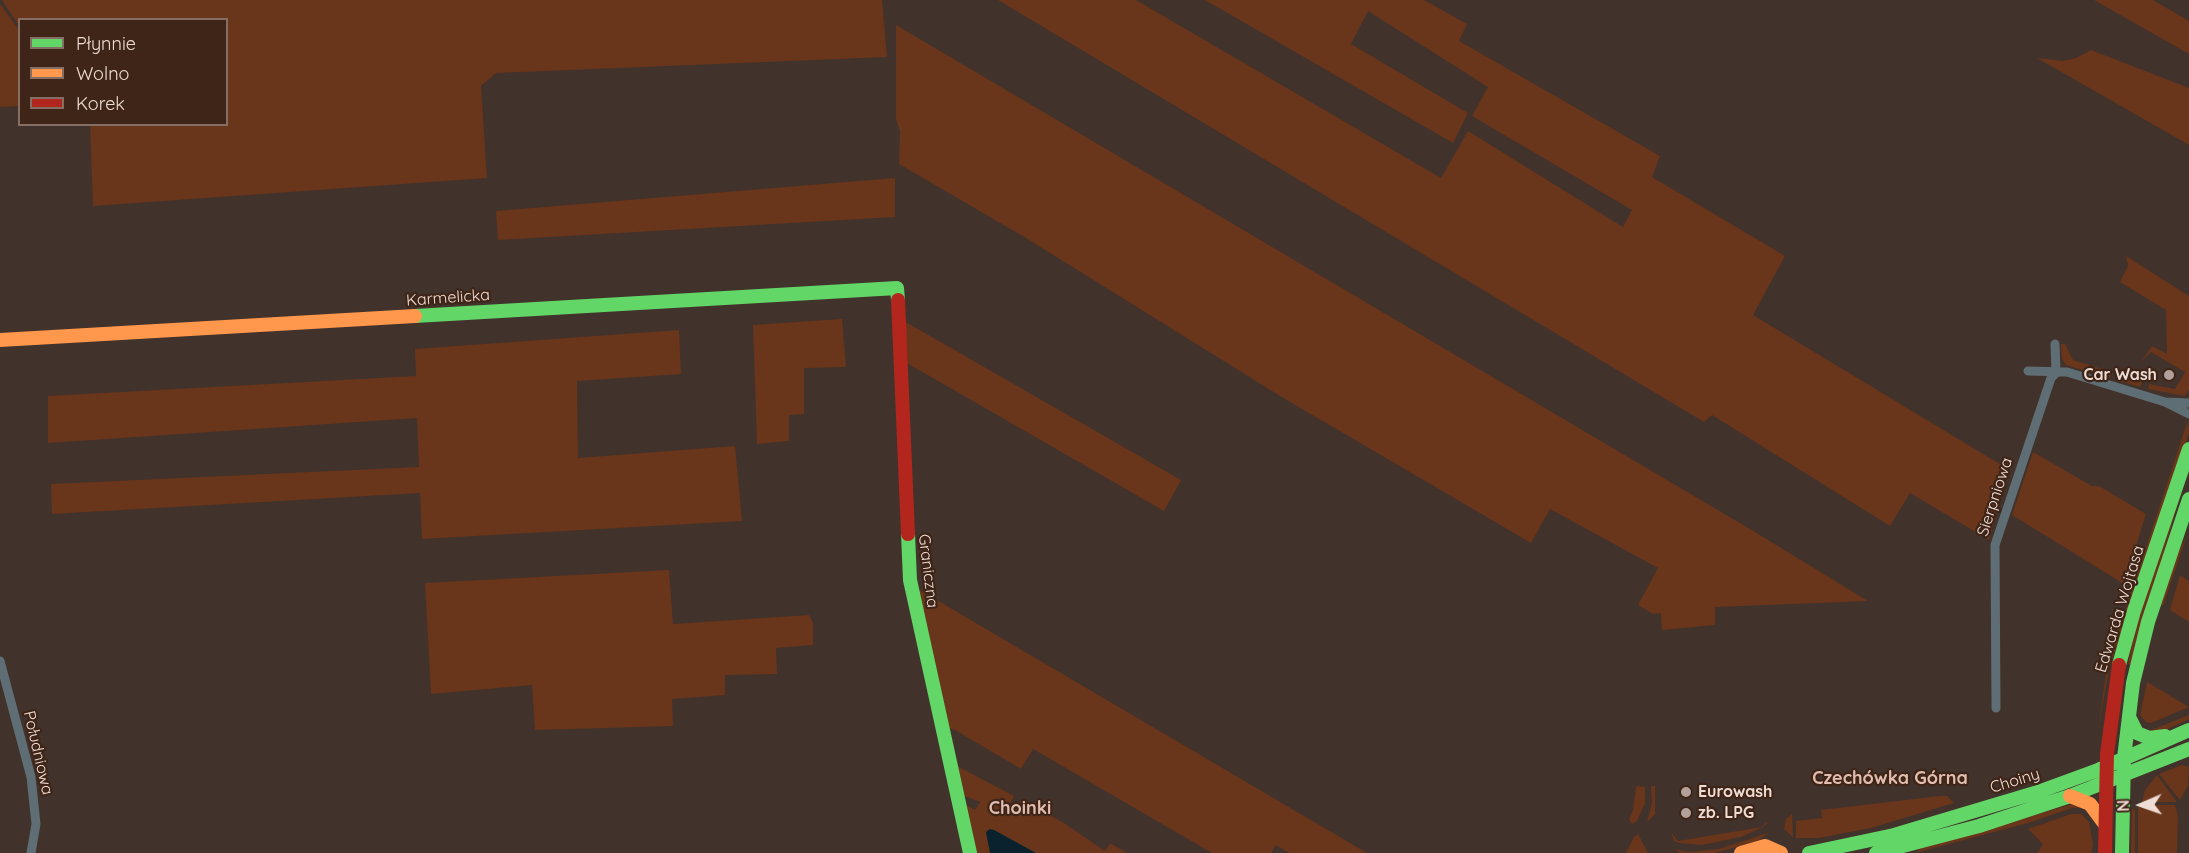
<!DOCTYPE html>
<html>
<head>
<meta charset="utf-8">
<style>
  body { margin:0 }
  #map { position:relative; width:2189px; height:853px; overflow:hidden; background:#41322b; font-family:Quicksand,sans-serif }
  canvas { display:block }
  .legend { position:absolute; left:18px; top:18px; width:210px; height:108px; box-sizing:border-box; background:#3f2518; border:2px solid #856f64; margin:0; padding:8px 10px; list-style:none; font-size:18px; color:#efddd5 }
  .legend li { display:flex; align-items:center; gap:12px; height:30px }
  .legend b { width:30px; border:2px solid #856f64 }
  .north { position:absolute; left:2111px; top:775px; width:60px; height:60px; -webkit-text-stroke:4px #3f2518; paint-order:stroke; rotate:268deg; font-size:16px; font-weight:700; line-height:24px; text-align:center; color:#efddd5 }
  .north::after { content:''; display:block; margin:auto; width:21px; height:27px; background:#efddd5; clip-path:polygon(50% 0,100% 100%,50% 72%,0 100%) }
</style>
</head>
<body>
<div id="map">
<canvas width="2189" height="853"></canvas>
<ul class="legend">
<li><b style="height:8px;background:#63d668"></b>Płynnie</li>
<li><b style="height:8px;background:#ff974d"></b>Wolno</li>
<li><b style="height:8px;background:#b3261e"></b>Korek</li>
</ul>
<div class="north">N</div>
</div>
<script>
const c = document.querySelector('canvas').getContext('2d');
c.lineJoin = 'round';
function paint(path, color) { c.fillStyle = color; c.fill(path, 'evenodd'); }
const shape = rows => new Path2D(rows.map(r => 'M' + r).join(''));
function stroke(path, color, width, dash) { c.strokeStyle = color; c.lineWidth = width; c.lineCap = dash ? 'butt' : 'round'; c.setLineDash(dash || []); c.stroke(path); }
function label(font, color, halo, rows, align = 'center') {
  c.font = font + ' Quicksand,sans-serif'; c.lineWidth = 4.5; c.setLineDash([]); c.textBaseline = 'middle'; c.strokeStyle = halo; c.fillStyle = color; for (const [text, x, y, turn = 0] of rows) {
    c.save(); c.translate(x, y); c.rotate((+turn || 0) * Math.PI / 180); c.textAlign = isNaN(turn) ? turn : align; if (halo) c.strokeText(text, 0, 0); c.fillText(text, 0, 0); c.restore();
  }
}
paint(shape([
  [2,0,882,0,887,57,496,73,481,86,487,178,93,206,90,125,226,124,226,20,20,20,19,26],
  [998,0,1136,0,1441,178,1468,131,1623,227,1632,210,1472,116,1488,87,1368,11,1351,44,1468,113,1453,143,1205,0,1424,0,1467,24,1459,41,1660,156,1652,177,1785,256,1753,315,2008,469,1989,540,1910,493,1890,526,1712,415,1704,422],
  [2094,0,2153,0,2189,21,2189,54],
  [0,4,19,30,19,106,0,107],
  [896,25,1750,529,1868,601,1715,607,1715,625,1662,630,1661,613,1653,614,1638,605,1658,568,1550,509,1531,543,1280,396,1026,238,899,164,900,131,896,119],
  [2091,50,2189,88,2189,145,2037,58,2063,61,2076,58],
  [895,178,895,217,498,240,496,211],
  [2126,256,2189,296,2189,390,2185,396,2148,389,2149,384,2175,389,2185,372,2151,352,2141,362,2152,346,2167,354,2166,310,2120,282,2128,266],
  [842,319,846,367,804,368,804,414,789,415,789,441,757,444,753,325],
  [904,321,1181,480,1164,511,905,362],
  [679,330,681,374,577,381,578,458,735,446,742,521,422,539,420,493,52,514,51,484,419,467,417,418,48,443,48,396,416,376,415,349],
  [2061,344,2065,344,2073,360,2112,372,2109,378,2066,365,2062,359],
  [2134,374,2143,380,2140,387,2119,381,2122,376,2132,378],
  [2188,420,2189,433,2109,669,2098,731,2107,666],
  [2033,452,2092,486,2099,486,2146,514,2124,584,2012,515],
  [2189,464,2132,665,2128,664,2135,630],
  [2187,535,2163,606,2161,605,2170,570],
  [669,570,673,624,809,615,813,623,813,645,776,648,777,674,725,675,725,695,672,699,673,726,535,730,532,685,431,694,425,583],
  [2180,575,2189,581,2189,622,2170,610],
  [913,586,1367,853,1289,853,1276,845,1271,853,1212,853,1033,749,1021,769,955,730,945,727],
  [2147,682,2159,689,2189,707,2151,723,2146,722,2140,715],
  [2189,715,2189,719,2159,733,2149,731],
  [2182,765,2189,767,2188,786,2180,800,2159,774],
  [957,766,1014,796,1006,812,1012,816,1021,800,1064,823,1105,851,1110,843,1127,853,973,853,963,803,975,810,980,802,962,795],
  [2157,775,2177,802,2142,802,2145,790],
  [1636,786,1645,787,1645,803,1637,821,1632,824,1629,819,1633,810],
  [1651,786,1655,786,1655,814,1647,822,1652,803],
  [1940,796,1947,796,1954,803,1871,828,1819,838,1796,838,1796,821,1822,818,1821,810],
  [2076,803,2084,808,2072,808,2028,823,1915,853,1923,847],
  [2141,805,2175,805,2178,816,2177,853,2138,853,2138,808],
  [2132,808,2135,810,2135,853,2131,853],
  [1792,814,1793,837,1784,829,1786,819],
  [2071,814,2081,814,2089,822,2093,844,2091,853,2037,853,2043,844,2028,829],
  [1766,822,1768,823,1763,827,1741,837,1702,845,1680,843,1674,841,1671,832,1678,841,1762,827],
  [1768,833,1758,841,1715,853,1680,853,1674,849,1688,852,1719,849],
  [1638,834,1648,853,1626,853,1634,837]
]), '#69351b');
paint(shape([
  [990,829,994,830,1036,853,990,853,986,832]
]), '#09222d');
stroke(shape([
  [2055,344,2056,373],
  [2028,371,2067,372,2165,402,2189,403],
  [2165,402,2189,414],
  [0,661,31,777,36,824,31,853],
  [1996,708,1995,545,2051,378,2056,373]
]), '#5f6e74', 9);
stroke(shape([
  [415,316,897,288,898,300],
  [908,534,910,580,970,853],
  [2119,665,2134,611,2189,449],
  [2129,717,2137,733,2149,738,2165,736],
  [1809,853,1894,835,2038,792,2098,770,2189,730],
  [1876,853,1979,826,2070,796,2189,749],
  [2122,853,2124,758,2133,683,2148,622,2189,499]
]), '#63d668', 14);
stroke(shape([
  [0,340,415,316],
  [2070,796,2090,804,2104,823],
  [1741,853,1765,846,1781,853]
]), '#ff974d', 14);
stroke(shape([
  [898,300,908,534],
  [2105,853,2107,754,2119,665]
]), '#b3261e', 14);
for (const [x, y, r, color] of [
  [2169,375,6,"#b2a19a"],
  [1686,792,6,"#b2a19a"],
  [1686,813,6,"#b2a19a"]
]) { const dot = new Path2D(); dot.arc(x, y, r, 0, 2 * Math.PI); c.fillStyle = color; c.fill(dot); stroke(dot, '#3f2518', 2); }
label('16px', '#efddd5', '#3f2518', [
  ["Karmelicka",448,298,-4],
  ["Sierpniowa",1995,497,-72],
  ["Graniczna",928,571,83],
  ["Edwarda Wojtasa",2120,609,-73],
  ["Południowa",38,753,77],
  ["Choiny",2015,781,-17]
]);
label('bold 16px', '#efddd5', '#3f2518', [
  ["Car Wash",2157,375,"right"],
  ["Eurowash",1698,792],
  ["zb. LPG",1698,813]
], 'left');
label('bold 18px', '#e0bdae', '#3f2518', [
  ["Czechówka Górna",1890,779],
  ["Choinki",1020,809]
]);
</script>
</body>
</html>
